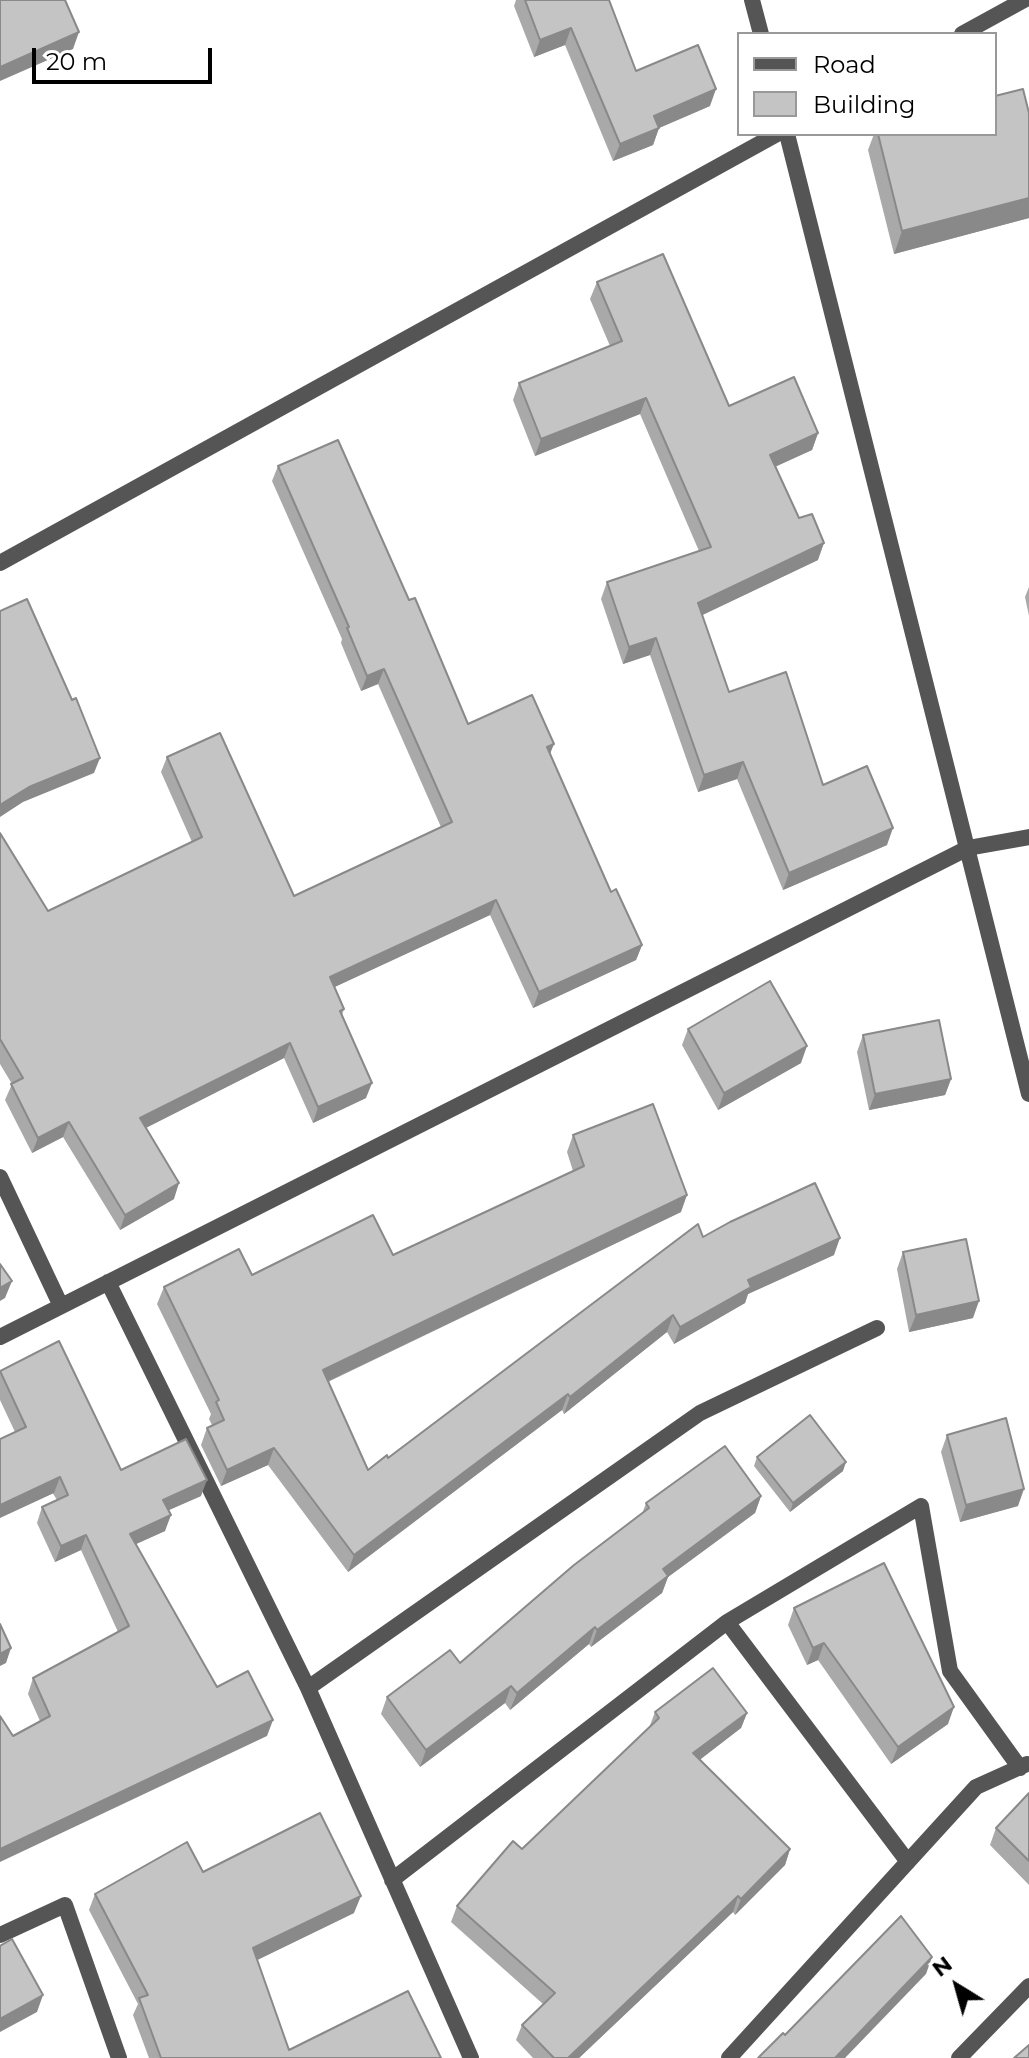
<!DOCTYPE html>
<html>
<head>
<meta charset="utf-8">
<style>
  body { margin:0 }
  #map { position:relative; width:1029px; height:2058px; overflow:hidden; background:#fff; font-family:Montserrat,sans-serif }
  canvas { display:block }
  .legend { position:absolute; left:737px; top:32px; width:260px; height:104px; box-sizing:border-box; background:#fff; border:2px solid #999; margin:0; padding:10px 14px; list-style:none; font-size:24px; color:#000 }
  .legend li { display:flex; align-items:center; gap:16px; height:40px }
  .legend b { width:40px; border:2px solid #999 }
  .north { position:absolute; left:917px; top:1946px; width:80px; height:80px; -webkit-text-stroke:6px #fff; paint-order:stroke; rotate:323deg; font-size:22px; font-weight:700; line-height:32px; text-align:center; color:#000 }
  .north::after { content:''; display:block; margin:auto; width:28px; height:36px; background:#000; clip-path:polygon(50% 0,100% 100%,50% 72%,0 100%) }
  .scale { position:absolute; left:32px; top:48px; width:180px; height:36px; box-sizing:border-box; border:4px solid #000; border-top:0; padding-left:10px; font-size:24px; line-height:28px; white-space:nowrap; color:#000; -webkit-text-stroke:6px #fff; paint-order:stroke }
</style>
</head>
<body>
<div id="map">
<canvas width="1029" height="2058"></canvas>
<ul class="legend">
<li><b style="height:10px;background:#555"></b>Road</li>
<li><b style="height:22px;background:#c4c4c4"></b>Building</li>
</ul>
<div class="north">N</div>
<div class="scale">20 m</div>
</div>
<script>
const c = document.querySelector('canvas').getContext('2d');
c.lineJoin = 'round';
const shape = rows => new Path2D(rows.map(r => 'M' + r).join(''));
function stroke(path, color, width, dash) { c.strokeStyle = color; c.lineWidth = width; c.lineCap = dash ? 'butt' : 'round'; c.setLineDash(dash || []); c.stroke(path); }
function paint(path, color) { c.fillStyle = color; c.fill(path, 'evenodd'); }
stroke(shape([
  [0,1177,61,1306],
  [108,1282,308,1688,471,2058],
  [0,1337,968,848,1029,837],
  [727,1622,921,1506,950,1671,1020,1768],
  [308,1688,700,1413,877,1328],
  [392,1880,727,1622,908,1862],
  [0,1935,65,1905,119,2058],
  [729,2058,976,1787,1027,1764],
  [959,2058,1029,1986]
]), '#555', 16);
stroke(shape([
  [752,0,761,34],
  [962,34,1024,0],
  [787,134,1029,1094],
  [0,563,777,134]
]), '#555', 16);
paint(shape([
  [516,0,609,0,636,71,710,106,659,128,653,145,613,161,565,45,534,57,514,6],
  [1029,113,1029,218,894,254,868,150,874,134,995,134],
  [597,282,729,406,818,433,812,450,775,466,818,560,702,615,729,692,823,785,887,845,783,890,737,779,698,792,650,655,623,664,601,599,607,582,699,551,640,414,535,456,513,400,519,383,610,346,590,299],
  [278,466,409,600,468,724,550,754,611,892,642,945,636,960,533,1008,490,915,334,987,344,1009,342,1015,366,1098,313,1123,284,1058,145,1128,174,1199,120,1230,63,1137,32,1153,5,1100,12,1084,0,1064,0,833,48,911,192,842,161,772,167,757,294,896,441,827,378,684,361,691,341,643,342,639,272,481],
  [1029,587,1029,616,1025,597],
  [688,1029,801,1063,718,1110,682,1045],
  [863,1035,951,1079,945,1095,869,1110,857,1052],
  [573,1135,681,1212,328,1382,368,1470,388,1458,703,1237,834,1255,748,1294,745,1303,674,1344,667,1332,564,1414,562,1410,348,1572,268,1465,221,1486,201,1445,207,1428,212,1425,209,1419,211,1414,157,1304,164,1287,393,1255,573,1171,567,1152],
  [903,1252,973,1318,909,1332,897,1269],
  [0,1371,121,1470,201,1496,168,1510,165,1531,136,1544,217,1687,267,1736,13,1736,40,1721,28,1694,33,1678,118,1632,81,1550,55,1562,37,1523,42,1507,57,1500,15,1432,0,1400],
  [947,1435,1018,1506,960,1522,941,1452],
  [757,1457,843,1471,790,1512,754,1466],
  [761,1496,755,1513,668,1577,662,1593,591,1647,589,1644,510,1710,505,1703,420,1767,381,1714,387,1697,460,1663,642,1514,646,1503],
  [794,1608,948,1724,891,1764,818,1660,807,1665,788,1625],
  [655,1712,747,1713,741,1728,700,1759,790,1849,785,1865,735,1915,733,1912,579,2058,533,2058,516,2040,522,2025,543,2004,451,1922,457,1906,522,1849,649,1728],
  [1029,1793,1029,1885,990,1845,996,1828],
  [203,1872,354,1913,257,1960,289,2050,441,2058,149,2058,133,2015,138,2004,89,1910,95,1894]
]), '#a9a9a9');
paint(shape([
  [571,28,565,45,534,57,540,40],
  [79,32,73,49,0,81,0,67],
  [716,89,710,106,659,128,653,145,613,161,620,144,654,116],
  [1029,198,1029,218,894,254,902,231],
  [646,398,640,414,535,456,541,439],
  [818,433,812,450,764,472,770,455],
  [824,543,818,560,692,620,698,603],
  [656,638,650,655,623,664,629,647],
  [384,669,378,684,361,691,367,676],
  [554,744,548,759,547,747],
  [100,758,94,773,23,802,0,817,0,805,29,787],
  [743,762,737,779,698,792,704,775],
  [893,828,887,845,783,890,789,873],
  [496,900,490,915,324,992,330,977],
  [642,945,636,960,533,1008,539,992],
  [290,1043,284,1058,134,1134,140,1118],
  [807,1046,801,1063,718,1110,724,1093],
  [951,1079,945,1095,869,1110,875,1094],
  [372,1083,366,1098,313,1123,318,1107],
  [69,1122,63,1137,32,1153,38,1138],
  [179,1183,174,1199,120,1230,125,1215],
  [687,1195,681,1212,316,1387,323,1370],
  [840,1238,834,1255,748,1294,745,1303,674,1344,680,1327,748,1280],
  [12,1281,5,1298,0,1301,0,1288],
  [979,1301,973,1318,909,1332,916,1315],
  [673,1315,667,1332,564,1414,570,1397],
  [568,1394,562,1410,348,1572,354,1555],
  [274,1448,268,1465,221,1486,227,1470],
  [846,1462,843,1471,790,1512,793,1503],
  [60,1477,54,1493,0,1518,0,1505],
  [207,1480,201,1496,158,1515,163,1500],
  [1024,1489,1018,1506,960,1522,966,1505],
  [761,1496,755,1513,668,1577,662,1593,591,1647,597,1630,663,1569],
  [171,1515,165,1531,125,1549,130,1534],
  [86,1535,81,1550,55,1562,61,1546],
  [595,1627,589,1644,510,1710,517,1693],
  [824,1643,818,1660,807,1665,813,1648],
  [11,1648,6,1663,0,1666,0,1654],
  [511,1686,505,1703,420,1767,426,1750],
  [954,1707,948,1724,891,1764,898,1747],
  [747,1713,741,1728,688,1769,693,1753],
  [273,1720,267,1736,0,1862,0,1849],
  [790,1849,785,1865,735,1915,741,1899],
  [361,1896,354,1913,247,1965,253,1948],
  [738,1896,733,1912,579,2058,568,2058],
  [932,1957,926,1974,845,2058,835,2058],
  [43,1995,37,2012,0,2032,0,2019]
]), '#898989');
const building = shape([
  [0,0,65,0,79,32,0,67,0,0],
  [525,0,609,0,636,71,698,45,716,89,654,116,659,128,620,144,571,28,540,40,525,0],
  [1023,89,1029,113,1029,198,902,231,878,134,995,134,995,96,1023,89],
  [663,254,729,406,794,377,818,433,770,455,799,518,812,514,824,543,698,603,729,692,786,672,823,785,867,766,893,828,789,873,743,762,704,775,656,638,629,647,607,582,711,547,646,398,541,439,519,383,622,341,597,282,663,254],
  [338,440,409,600,415,598,468,724,532,695,554,744,547,747,611,892,616,889,642,945,539,992,496,900,330,977,344,1009,340,1011,372,1083,318,1107,290,1043,140,1118,179,1183,125,1215,69,1122,38,1138,11,1084,23,1078,0,1039,0,833,48,911,202,837,167,757,220,733,294,896,452,822,384,669,367,676,347,628,349,627,278,466,338,440],
  [27,599,72,700,76,698,100,758,29,787,0,805,0,611,27,599],
  [770,981,807,1046,724,1093,688,1029,770,981],
  [939,1020,951,1079,875,1094,863,1035,939,1020],
  [653,1104,687,1195,323,1370,368,1470,387,1455,388,1458,698,1224,703,1237,730,1222,815,1183,840,1238,748,1280,751,1287,680,1327,673,1315,570,1397,568,1394,354,1555,274,1448,227,1470,207,1428,224,1420,216,1402,219,1400,164,1287,239,1249,252,1275,373,1215,393,1255,584,1166,573,1135,653,1104],
  [966,1239,979,1301,916,1315,903,1252,966,1239],
  [0,1264,12,1281,0,1288,0,1264],
  [59,1341,121,1470,186,1439,207,1480,163,1500,171,1515,130,1534,217,1687,248,1671,273,1720,0,1849,0,1716,13,1736,50,1716,33,1678,129,1626,86,1535,61,1546,42,1507,68,1495,60,1477,0,1505,0,1439,26,1427,0,1371,59,1341],
  [810,1415,846,1462,793,1503,757,1457,810,1415],
  [1006,1418,1024,1489,966,1505,947,1435,1006,1418],
  [725,1446,761,1496,663,1569,668,1576,597,1630,595,1627,517,1693,511,1686,426,1750,387,1697,450,1650,460,1663,574,1565,649,1508,646,1503,725,1446],
  [884,1563,954,1707,898,1747,824,1643,813,1648,794,1608,884,1563],
  [0,1624,11,1648,0,1654,0,1624],
  [713,1668,747,1713,693,1753,790,1849,741,1899,738,1896,568,2058,554,2058,522,2025,555,1993,457,1906,513,1841,522,1849,659,1718,655,1712,713,1668],
  [1029,1793,1029,1861,996,1828,1029,1793],
  [320,1813,361,1896,253,1948,289,2050,408,1991,441,2058,161,2058,139,1998,148,1995,95,1894,187,1842,203,1872,320,1813],
  [901,1916,932,1957,835,2058,758,2058,783,2033,785,2035,901,1916],
  [12,1939,43,1995,0,2019,0,1946,12,1939],
  [1029,2045,1029,2058,1014,2058,1029,2045]
]);
paint(building, '#c4c4c4');
stroke(building, '#898989', 2);
</script>
</body>
</html>
